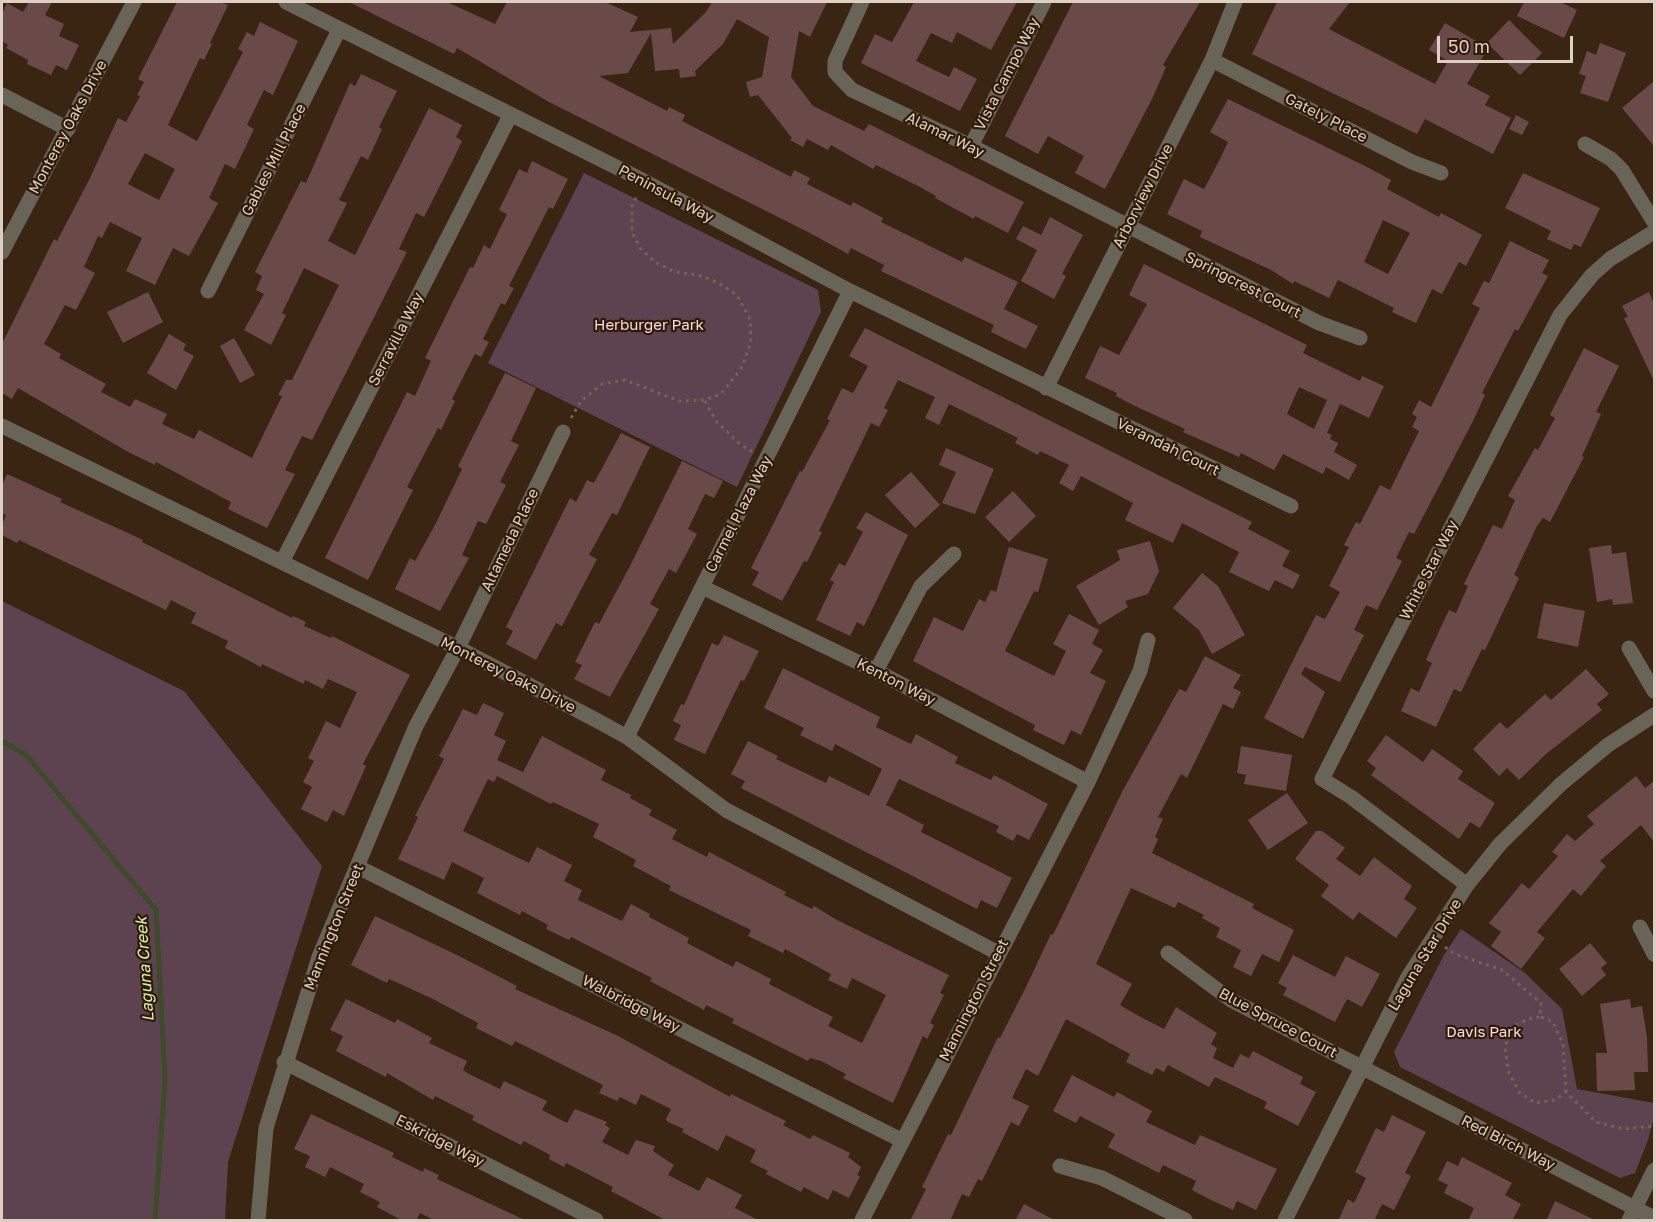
<!DOCTYPE html>
<html>
<head>
<meta charset="utf-8">
<style>
  body { margin:0 }
  #map { position:relative; width:1656px; height:1222px; overflow:hidden; background:#3a2513; font-family:"Golos Text",sans-serif }
  canvas { display:block }
  .frame { position:absolute; inset:0; border:3px solid #ddcfc4; pointer-events:none }
  .scale { position:absolute; left:1437px; top:36px; width:136px; height:27px; box-sizing:border-box; border:3px solid #ddcfc4; border-top:0; padding-left:8px; font-size:18px; line-height:21px; white-space:nowrap; color:#ddcfc4; -webkit-text-stroke:4px #301b09; paint-order:stroke }
</style>
</head>
<body>
<div id="map">
<canvas width="1656" height="1222"></canvas>
<div class="frame"></div>
<div class="scale">50 m</div>
</div>
<script>
const c = document.querySelector('canvas').getContext('2d');
c.lineJoin = 'round';
function paint(path, color) { c.fillStyle = color; c.fill(path, 'evenodd'); }
const shape = rows => new Path2D(rows.map(r => 'M' + r).join(''));
function stroke(path, color, width, dash) { c.strokeStyle = color; c.lineWidth = width; c.lineCap = dash ? 'butt' : 'round'; c.setLineDash(dash || []); c.stroke(path); }
function label(font, color, halo, rows, align = 'center') {
  c.font = font + ' "Golos Text",sans-serif'; c.lineWidth = 4.5; c.setLineDash([]); c.textBaseline = 'middle'; c.strokeStyle = halo; c.fillStyle = color; for (const [text, x, y, turn = 0] of rows) {
    c.save(); c.translate(x, y); c.rotate((+turn || 0) * Math.PI / 180); c.textAlign = isNaN(turn) ? turn : align; if (halo) c.strokeText(text, 0, 0); c.fillText(text, 0, 0); c.restore();
  }
}
paint(shape([
  [584,173,818,290,821,312,737,487,488,363],
  [2,601,184,691,322,866,228,1162,225,1220,2,1220],
  [1461,929,1525,973,1562,1009,1577,1089,1654,1103,1654,1117,1648,1140,1635,1173,1620,1178,1400,1067,1394,1052,1444,955]
]), '#5d434f');
stroke(shape([
  [2,741,26,755,156,910,165,1079,155,1220]
]), '#3c4b28', 5);
paint(shape([
  [29,2,52,2,45,15,64,24,59,36,79,45,67,70,56,65,51,75,27,64,28,60,6,48,8,45,2,41,2,14,7,3,23,12],
  [177,2,220,2,228,5,210,43,212,44,204,60,200,58,168,125,197,141,243,52,238,49,247,32,254,36,260,22,298,41,273,95,264,90,247,125,254,129,235,169,225,164,209,198,218,203,189,256,173,248,155,285,126,271,142,238,110,222,102,238,98,236,84,267,95,273,76,310,65,305,44,344,61,354,59,358,106,384,101,392,130,407,135,399,167,414,162,424,194,439,199,430,252,458,282,396,278,395,286,380,292,380,339,285,304,268,282,313,286,315,271,345,244,330,264,294,256,290,262,276,255,272,301,181,306,183,350,83,355,86,361,74,397,91,379,127,382,129,368,160,361,156,339,200,347,203,328,241,355,255,429,108,462,125,456,137,462,141,451,164,424,217,416,213,399,249,407,252,312,440,302,436,285,470,295,474,267,528,228,509,231,502,156,462,155,465,130,453,18,388,12,399,2,393,2,344,54,239,57,241,89,180,118,118,126,122,140,96,137,95,144,82,138,79],
  [145,153,175,169,159,200,128,184],
  [349,2,447,2,495,24,507,2,605,2,638,17,630,32,671,28,673,44,706,12,712,2,827,2,810,37,799,31,791,77,813,106,864,131,869,124,1024,202,1008,233,975,216,974,219,935,198,936,196,920,187,876,165,873,169,831,145,828,150,807,139,803,147,790,140,792,138,758,95,750,97,746,82,762,77,769,37,737,19,723,44,695,71,696,76,680,78,679,69,655,71,651,33,628,73,599,76,667,111,669,107,685,115,682,121,791,177,794,170,810,178,807,184,851,206,853,202,883,218,881,222,962,262,965,257,1018,282,1004,309,1038,326,1026,349,991,332,994,325,881,271,884,265,851,248,848,254,808,232,549,102,457,48,454,54],
  [914,2,1017,2,991,50,957,32,952,43,931,33,916,61,949,77,954,67,977,79,960,111,861,63,875,34,892,42],
  [1073,2,1200,2,1163,65,1166,67,1152,99,1105,189,1075,173,1084,156,1048,136,1038,154,1005,136],
  [1277,2,1350,2,1329,29,1435,84,1448,61,1429,50,1445,23,1488,48,1467,84,1490,96,1485,105,1511,118,1493,154,1425,119,1417,134,1252,54],
  [1524,2,1560,2,1577,10,1564,38,1517,16],
  [1509,20,1542,53,1520,75,1487,43],
  [1600,43,1626,53,1608,102,1580,93,1586,76,1579,74,1587,51,1596,55],
  [1654,81,1654,146,1622,108],
  [1228,99,1369,168,1391,180,1387,189,1439,217,1441,213,1482,235,1466,266,1459,262,1442,294,1432,289,1416,323,1392,312,1394,308,1338,280,1329,298,1294,281,1293,284,1271,270,1200,237,1202,231,1167,214,1184,179,1204,189,1219,161,1228,142,1210,132],
  [1383,220,1410,233,1388,274,1364,262],
  [1516,115,1529,122,1522,135,1509,129],
  [532,161,568,179,553,209,549,207,509,286,514,288,505,305,501,303,483,339,489,342,481,357,475,354,452,399,455,401,441,430,438,428,407,487,413,490,368,580,325,558,407,392,415,396,431,361,425,358,470,267,473,268,484,245,490,249,507,214,499,210,519,169,527,173],
  [1523,173,1600,208,1581,247,1574,244,1571,250,1547,239,1551,231,1505,208],
  [1050,217,1083,235,1062,274,1066,276,1054,299,1021,281,1037,250,1016,239,1023,226,1041,235],
  [1510,241,1549,260,1542,273,1548,276,1518,331,1515,329,1482,393,1485,395,1473,421,1414,534,1409,532,1396,558,1402,561,1377,610,1366,605,1354,630,1364,635,1340,682,1305,667,1301,674,1325,692,1303,739,1264,718,1316,615,1325,619,1340,592,1329,586,1349,547,1344,545,1356,522,1360,524,1380,485,1390,490,1419,431,1412,427,1417,417,1412,414,1419,400,1431,407,1480,308,1472,304,1484,281,1489,283],
  [1144,264,1307,345,1303,353,1360,381,1362,376,1384,386,1369,418,1340,404,1327,433,1332,435,1330,439,1338,443,1334,452,1357,465,1349,480,1326,467,1323,474,1283,454,1274,470,1241,453,1239,457,1183,432,1185,429,1135,406,1116,396,1117,393,1085,378,1100,346,1119,355,1147,304,1129,295],
  [1299,387,1327,400,1314,429,1287,414],
  [148,292,163,322,123,343,107,312],
  [1649,292,1654,304,1654,381,1624,318,1628,317,1622,306],
  [865,328,1252,522,1248,529,1290,551,1282,566,1300,575,1293,589,1275,580,1269,591,1229,572,1239,552,1182,523,1173,543,1125,520,1133,503,1081,476,1073,491,1059,483,1069,465,1040,451,1038,455,1015,443,1018,438,949,404,939,425,925,418,935,397,898,380,884,408,888,410,879,427,871,423,819,531,822,532,807,562,804,561,782,601,752,585,759,572,751,568,800,471,802,472,830,420,827,419,842,388,853,393,868,366,849,356],
  [169,334,186,344,183,350,194,356,176,390,147,373],
  [234,338,255,375,240,383,220,346],
  [1584,348,1619,366,1596,412,1601,414,1582,456,1584,457,1550,522,1543,518,1537,526,1514,575,1519,578,1485,650,1482,649,1461,692,1454,689,1436,727,1401,711,1411,688,1419,692,1432,663,1426,660,1440,629,1449,610,1456,613,1468,586,1464,584,1493,525,1502,529,1515,500,1508,496,1535,448,1538,450,1555,418,1550,415],
  [505,373,536,388,511,441,519,445,500,482,506,485,486,524,478,521,462,555,469,558,440,611,395,589,410,558,415,561,436,523,462,469,458,466],
  [621,433,650,447,617,515,612,513,589,555,597,559,562,626,556,623,536,660,506,644,513,631,506,627,570,498,576,502,587,480,594,483],
  [946,448,994,469,975,514,942,503,956,472,939,465],
  [682,461,723,481,714,498,705,494,688,529,697,534,676,573,669,569,650,604,659,609,610,697,574,679,582,665,575,662,595,622,599,624,630,566],
  [911,472,940,505,915,528,885,495],
  [7,474,62,499,60,502,143,540,142,542,292,618,293,616,306,622,304,626,331,638,332,636,410,675,363,764,366,766,344,816,333,810,327,822,301,809,312,787,303,782,314,761,308,758,326,721,340,728,357,692,328,679,323,689,305,680,304,684,262,664,261,667,225,648,228,641,191,623,196,613,171,600,166,610,19,540,17,543,2,535,2,525,6,515,2,513,2,486],
  [1013,491,1036,516,1009,542,985,517],
  [866,512,908,535,864,626,857,622,850,636,816,620,834,582,830,580,839,563,845,566,863,532,856,528],
  [1150,541,1159,571,1148,594,1125,601,1128,607,1099,625,1076,586,1120,560,1117,550],
  [1611,545,1612,554,1626,552,1633,603,1613,605,1612,599,1597,602,1589,548],
  [1009,547,1048,559,1038,592,1034,591,1005,651,1054,676,1066,651,1053,644,1069,614,1099,630,1092,644,1103,650,1090,673,1106,681,1081,735,1071,730,1064,745,1033,730,1035,725,913,661,934,617,963,631,979,599,985,602,991,590,996,592],
  [1202,573,1218,586,1245,635,1212,654,1199,630,1173,608],
  [1544,603,1585,611,1578,647,1537,638],
  [724,635,759,651,744,681,741,680,705,754,674,740,681,725,673,721,681,704,684,705,712,643,718,646],
  [1205,656,1241,675,1233,688,1241,692,1233,709,1223,704,1187,778,1181,774,1158,817,1163,819,1155,837,1158,839,1152,853,1254,904,1252,908,1294,930,1279,962,1262,954,1251,976,1233,967,1241,950,1216,937,1220,928,1202,918,1204,915,1178,902,1175,908,1131,888,1096,964,1132,984,1120,1005,1137,1015,1164,1029,1176,1007,1217,1033,1211,1044,1217,1048,1213,1058,1233,1068,1240,1054,1249,1058,1253,1051,1303,1077,1300,1084,1316,1092,1298,1126,1264,1108,1267,1102,1215,1077,1209,1087,1168,1065,1164,1072,1156,1068,1152,1075,1126,1062,1130,1054,1066,1019,1038,1076,1026,1069,1012,1098,1029,1106,1019,1126,1011,1122,982,1181,978,1179,969,1197,962,1194,950,1221,910,1221,926,1189,922,1187,934,1163,948,1134,951,1135,998,1037,1000,1038,1025,989,1051,934,1053,935,1122,792,1179,689,1186,692],
  [783,668,880,717,876,727,911,744,916,734,958,757,955,763,991,780,994,775,1048,804,1029,840,1017,834,1013,841,996,832,999,826,899,779,886,805,924,825,921,832,1012,878,997,908,981,900,977,909,741,788,745,781,731,774,748,741,778,756,776,759,826,783,829,776,869,796,882,769,835,744,832,751,800,735,804,728,764,708],
  [1586,669,1609,694,1597,704,1602,710,1546,754,1519,780,1507,768,1499,776,1473,749,1500,722,1507,729,1545,694,1551,700],
  [483,703,504,713,494,735,506,741,497,760,523,772,542,736,606,770,601,780,631,795,630,798,652,810,649,815,677,830,672,839,707,857,709,852,786,892,784,895,812,909,814,906,837,920,949,975,940,993,944,995,930,1023,934,1025,927,1039,923,1036,893,1103,843,1078,846,1074,821,1061,810,1058,808,1061,732,1023,734,1019,706,1005,704,1010,650,981,652,978,571,937,569,940,546,929,548,925,522,911,520,915,477,893,484,878,452,862,444,880,398,859,418,817,415,816,444,759,439,756,463,709,477,715],
  [497,776,551,804,553,802,599,824,593,837,636,860,633,866,671,886,669,890,751,930,748,936,783,953,785,949,831,974,828,980,847,989,852,978,886,995,862,1043,828,1026,833,1017,769,984,771,979,736,961,733,967,687,943,689,938,649,917,650,914,631,904,622,921,578,900,582,890,564,881,572,865,537,847,529,863,463,831,488,779,494,782],
  [1386,735,1423,762,1432,749,1463,771,1458,779,1495,803,1480,828,1470,822,1459,839,1371,775,1376,768,1367,761],
  [1241,746,1292,755,1286,791,1244,784,1246,775,1237,773],
  [1636,776,1645,788,1654,781,1654,842,1641,825,1600,861,1606,866,1581,896,1573,889,1537,932,1545,938,1521,969,1491,946,1501,932,1489,923,1522,883,1529,889,1558,856,1552,852,1567,834,1575,841,1594,824,1587,816],
  [1287,793,1308,823,1268,850,1248,820],
  [1316,831,1322,831,1345,848,1336,859,1360,876,1374,857,1412,886,1404,899,1417,908,1396,938,1359,912,1353,920,1321,896,1329,885,1295,859],
  [375,916,459,956,517,986,515,989,618,1036,730,1097,731,1094,786,1121,783,1125,810,1139,813,1135,850,1153,848,1157,861,1167,857,1175,860,1176,849,1198,833,1190,828,1200,804,1187,801,1192,766,1174,768,1171,750,1162,756,1150,726,1135,718,1151,682,1132,684,1129,668,1122,666,1119,671,1109,641,1094,636,1105,620,1097,617,1101,599,1093,603,1085,515,1041,512,1046,476,1028,478,1023,431,998,389,979,387,983,351,965],
  [1590,943,1607,963,1601,968,1606,975,1582,996,1559,969],
  [1293,955,1335,977,1346,956,1380,974,1362,1007,1347,999,1335,1022,1283,995,1287,988,1278,983],
  [346,999,395,1023,397,1019,432,1038,429,1043,467,1061,463,1070,469,1074,500,1089,504,1081,547,1101,542,1110,567,1123,575,1109,607,1122,605,1125,610,1128,602,1142,628,1155,636,1140,655,1146,653,1151,674,1165,668,1175,699,1191,707,1177,742,1195,735,1208,760,1221,667,1221,611,1191,613,1187,566,1163,564,1167,549,1159,550,1155,524,1141,521,1145,472,1120,474,1116,435,1096,433,1100,387,1073,386,1077,336,1051,343,1036,330,1030],
  [1630,999,1631,1008,1642,1006,1647,1037,1648,1072,1634,1072,1635,1090,1597,1091,1596,1053,1607,1053,1600,1004],
  [1072,1075,1114,1097,1117,1092,1152,1111,1146,1122,1195,1145,1200,1135,1277,1169,1256,1210,1237,1201,1233,1210,1211,1200,1192,1190,1196,1181,1163,1165,1159,1173,1108,1147,1115,1134,1080,1116,1076,1123,1053,1111],
  [311,1114,394,1153,392,1157,423,1172,424,1168,439,1175,437,1179,527,1221,436,1221,420,1213,416,1221,403,1221,377,1207,380,1202,360,1192,364,1184,330,1167,325,1177,305,1167,310,1156,294,1149],
  [1392,1115,1426,1132,1405,1173,1411,1176,1394,1210,1382,1204,1374,1221,1338,1221,1348,1199,1354,1203,1366,1178,1355,1172,1376,1128,1384,1132],
  [1462,1157,1512,1183,1505,1195,1521,1204,1512,1221,1468,1221,1474,1208,1444,1193,1448,1185,1438,1180,1447,1161,1458,1166],
  [1555,1201,1597,1221,1546,1221],
  [1024,1204,1056,1221,1015,1221]
]), '#6a4a48');
stroke(shape([
  [705,401,716,421,741,445,753,452],
  [571,418,581,401,602,384,625,380,679,401,705,400,721,394,741,369,751,342,750,319,737,295,717,282,698,275,675,272,655,262,640,248,632,232,632,206,637,196],
  [1445,947,1455,954,1502,970,1541,1003,1540,1017,1528,1019,1512,1027,1505,1047,1508,1071,1519,1092,1535,1103,1555,1100,1566,1092,1596,1122,1624,1129,1654,1126],
  [1541,1017,1553,1022,1563,1044,1566,1092]
]), '#756253', 3, [3, 4.5]);
stroke(shape([
  [286,2,644,181,850,291,1291,506],
  [862,2,835,61,835,72,852,90,971,146,1319,323,1360,338],
  [1212,60,1412,162,1441,173],
  [2,95,68,129],
  [1585,144,1611,159,1622,170,1654,222],
  [971,146,1044,2],
  [2,252,134,2],
  [208,291,339,30],
  [1046,388,1212,60,1235,2],
  [2,426,458,648,596,720,627,737,726,810,998,953],
  [282,562,510,116],
  [702,587,876,671,1088,782],
  [1629,648,1654,691],
  [876,671,921,586,954,554],
  [627,737,850,291],
  [358,867,903,1141],
  [1467,885,1351,797,1322,779,1560,315,1592,275,1610,259,1654,232],
  [1640,927,1654,954],
  [1168,953,1231,1000,1654,1218],
  [284,1062,596,1220],
  [1060,1166,1102,1178,1185,1220],
  [258,1220,266,1128,319,957,416,726,458,648,563,432],
  [862,1220,1088,782,1140,671,1148,640],
  [1285,1220,1408,977,1467,885,1500,844,1561,784,1608,745,1654,715],
  [1629,1220,1654,1170]
]), '#686458', 15);
label('15px', '#ddcfc4', '#301b09', [
  ["Vista Campo Way",1007,74,-63],
  ["Gately Place",1326,118,27],
  ["Monterey Oaks Drive",68,127,-62],
  ["Alamar Way",945,135,26],
  ["Gables Mill Place",274,160,-63],
  ["Peninsula Way",666,194,28],
  ["Arborview Drive",1143,196,-63],
  ["Springcrest Court",1243,285,27],
  ["Serravilla Way",396,339,-63],
  ["Verandah Court",1168,447,26],
  ["Carmel Plaza Way",739,514,-63],
  ["Altameda Place",510,540,-64],
  ["White Star Way",1429,570,-63],
  ["Monterey Oaks Drive",508,675,27],
  ["Kenton Way",896,682,27],
  ["Mannington Street",334,927,-68],
  ["Laguna Star Drive",1425,955,-59],
  ["Mannington Street",974,1000,-63],
  ["Walbridge Way",631,1004,27],
  ["Blue Spruce Court",1278,1023,28],
  ["Eskridge Way",440,1141,27],
  ["Red Birch Way",1508,1143,27]
]);
label('15px', '#f6dae6', '#301b09', [
  ["Herburger Park",649,325],
  ["Davis Park",1484,1032]
]);
label('italic 16px', '#d3f1b1', '#301b09', [
  ["Laguna Creek",145,969,-94]
]);
</script>
</body>
</html>
